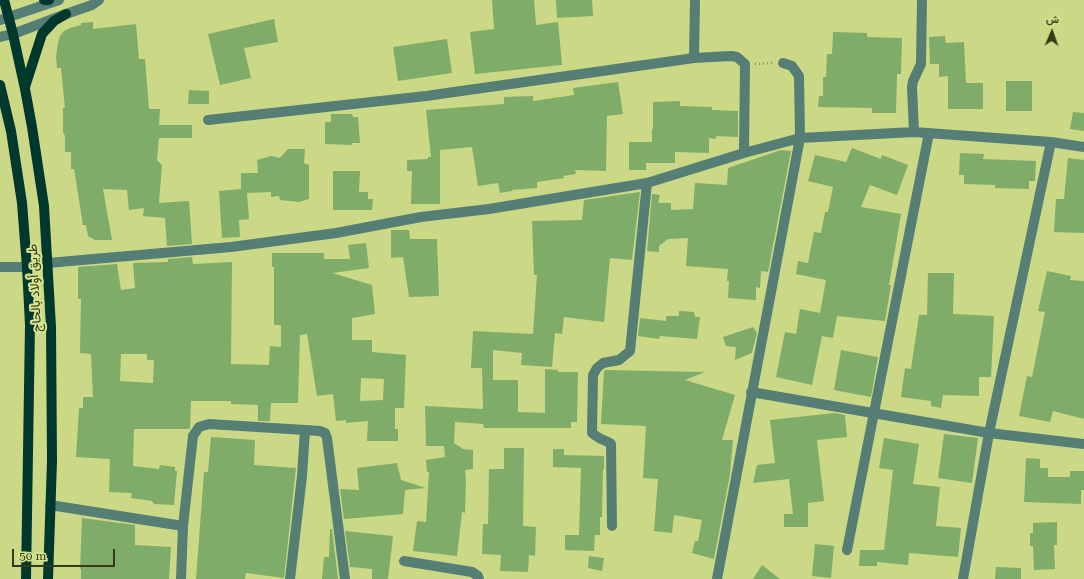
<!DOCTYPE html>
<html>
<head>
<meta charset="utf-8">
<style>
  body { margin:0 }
  #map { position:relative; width:1084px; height:579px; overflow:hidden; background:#cbd885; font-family:"Roboto Serif",Vazirmatn,serif }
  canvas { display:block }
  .north { position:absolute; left:1032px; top:12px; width:40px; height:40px; -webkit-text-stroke:3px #d7e592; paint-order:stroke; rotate:2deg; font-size:11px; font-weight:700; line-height:16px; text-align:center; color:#343917 }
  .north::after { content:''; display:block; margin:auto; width:14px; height:18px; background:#343917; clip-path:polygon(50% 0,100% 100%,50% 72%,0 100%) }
  .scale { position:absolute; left:12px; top:549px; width:103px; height:18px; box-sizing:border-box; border:2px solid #343917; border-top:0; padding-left:5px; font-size:12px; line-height:14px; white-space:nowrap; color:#343917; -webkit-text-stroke:3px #d7e592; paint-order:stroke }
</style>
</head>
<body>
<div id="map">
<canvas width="1084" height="579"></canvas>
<div class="north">ش</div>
<div class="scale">50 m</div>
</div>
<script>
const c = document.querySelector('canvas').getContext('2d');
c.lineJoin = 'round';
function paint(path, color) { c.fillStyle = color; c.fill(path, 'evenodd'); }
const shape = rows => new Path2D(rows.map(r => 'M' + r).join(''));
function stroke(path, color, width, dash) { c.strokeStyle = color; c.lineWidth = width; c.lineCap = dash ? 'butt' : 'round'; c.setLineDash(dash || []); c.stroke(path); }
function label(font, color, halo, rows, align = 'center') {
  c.font = font + ' "Roboto Serif",Vazirmatn,serif'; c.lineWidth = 4; c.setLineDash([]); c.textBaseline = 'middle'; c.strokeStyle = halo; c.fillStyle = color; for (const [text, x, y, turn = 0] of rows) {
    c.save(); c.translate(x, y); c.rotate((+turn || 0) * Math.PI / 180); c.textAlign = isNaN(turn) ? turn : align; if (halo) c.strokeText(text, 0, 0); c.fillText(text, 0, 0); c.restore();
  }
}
paint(shape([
  [492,0,534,0,536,25,558,22,562,65,475,74,470,32,494,29],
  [556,0,592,0,593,16,557,18],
  [274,19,278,42,244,48,251,78,220,85,208,34],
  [93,22,93,29,136,24,139,59,145,59,149,109,160,109,159,125,192,125,192,138,159,138,157,160,162,165,159,203,189,201,192,244,167,246,165,218,143,216,144,208,129,210,127,190,103,189,112,240,95,240,88,236,86,225,83,225,74,169,71,169,71,152,65,152,65,136,63,132,63,108,65,108,61,68,57,68,56,56,58,43,60,36,64,31,70,28,81,25,81,23],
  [833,32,867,33,867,37,902,38,901,74,897,74,896,113,872,113,872,108,818,107,819,96,823,96,823,77,826,77,827,54,832,54],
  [945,36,946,43,964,42,966,83,983,83,983,109,948,109,948,76,939,77,939,64,930,64,929,37],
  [447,39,452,73,398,81,393,47],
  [1006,81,1032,81,1032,111,1006,111],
  [618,82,623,114,607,116,606,171,575,170,576,174,563,176,564,178,537,182,537,188,512,190,512,191,500,193,498,183,478,186,472,147,440,150,440,204,411,204,412,171,407,171,407,160,428,159,428,157,431,157,426,110,504,104,504,97,533,96,533,101,574,95,573,88],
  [189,90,209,91,209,104,188,104],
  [680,101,680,106,712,107,712,110,738,111,738,137,716,136,716,139,709,138,709,153,675,152,675,163,646,163,646,170,629,170,629,142,652,142,652,129,653,129,653,102],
  [1073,112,1084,113,1084,131,1070,129],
  [331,114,352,114,353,117,358,117,360,143,352,143,352,145,325,144,325,122,331,122],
  [852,148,881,159,882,155,908,165,897,195,870,185,861,207,901,214,889,285,891,285,885,321,837,316,833,338,822,336,812,385,776,377,785,332,796,334,800,309,820,313,826,280,796,274,798,261,808,263,814,232,821,233,825,212,828,212,833,187,808,181,815,155,846,162],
  [288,149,305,149,304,163,309,165,309,199,299,202,280,200,279,196,271,197,271,192,247,193,249,219,239,220,240,237,222,238,219,191,241,189,241,173,258,173,257,160,271,156,280,158],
  [781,150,791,151,768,272,761,271,760,288,756,287,756,300,728,298,729,281,727,281,728,269,686,266,688,238,668,239,659,246,659,252,647,251,652,194,660,195,658,203,671,203,671,210,693,209,695,183,727,185,728,168],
  [960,153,984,154,983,159,1036,161,1035,181,1029,181,1029,189,995,188,995,185,964,184,964,175,959,175],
  [1068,158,1084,160,1084,233,1054,232,1056,199,1064,199],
  [333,171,360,171,359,192,368,192,368,199,373,199,372,210,333,210],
  [640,192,632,260,610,258,604,322,564,317,562,334,555,333,552,367,521,365,522,353,493,350,493,380,518,380,518,412,545,413,545,369,558,370,558,372,578,372,577,422,571,422,571,428,484,428,483,424,455,422,454,443,463,449,473,450,473,469,465,470,466,479,465,513,462,512,457,556,413,551,417,521,426,522,429,472,427,472,426,460,445,457,444,446,426,446,425,406,483,409,482,368,471,368,473,331,533,334,537,275,534,275,532,221,582,220,584,200],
  [391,230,409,230,410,239,437,239,439,296,409,297,403,257,391,258],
  [366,243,369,268,332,273,372,285,375,314,352,318,352,340,372,340,372,352,406,355,404,408,395,408,395,429,398,429,398,441,367,441,368,421,346,423,346,420,336,421,333,394,317,396,307,334,300,335,298,403,271,403,270,421,258,421,258,405,231,404,231,401,191,401,190,429,134,429,133,466,159,469,160,465,175,467,175,471,177,471,174,505,154,504,152,501,131,498,132,493,109,492,110,459,76,457,79,408,83,408,83,397,93,397,91,354,80,353,81,299,78,299,78,267,117,264,121,290,135,288,133,263,168,262,168,259,192,257,193,264,232,262,231,364,269,365,270,346,281,347,281,325,274,325,274,267,272,267,272,253,324,253,324,259,350,259,348,245],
  [121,354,147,354,147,360,154,360,153,383,120,381],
  [361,378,384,379,383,400,360,401],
  [1047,271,1071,276,1070,280,1084,281,1084,419,1053,411,1050,422,1019,416,1027,376,1032,377,1045,312,1038,311],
  [928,273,954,273,953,314,994,316,991,377,979,377,979,396,943,395,941,408,931,406,931,401,901,397,905,368,911,369,919,315,927,315],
  [679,311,694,312,695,317,700,317,697,339,660,336,659,339,638,336,640,318,666,321,666,316,679,316],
  [753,327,757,333,752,353,735,360,736,347,726,346,723,337],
  [841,350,878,357,871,397,834,390],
  [605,370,705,372,685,380,735,395,722,440,733,440,730,474,714,559,692,553,695,541,698,541,702,520,674,515,672,533,654,531,658,479,643,478,646,426,601,424,604,371],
  [835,413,845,415,847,437,817,440,824,501,808,503,808,527,784,527,784,514,793,514,789,479,753,483,757,465,775,463,770,420],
  [944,434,978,438,972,483,938,478],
  [211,437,255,440,254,465,296,468,284,578,246,573,245,579,196,579,204,472,208,472],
  [884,438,919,444,913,484,940,487,936,526,961,528,958,557,909,553,908,565,877,562,877,566,859,566,860,550,884,550,893,470,879,468],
  [504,448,524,448,523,526,536,527,535,556,529,555,528,572,500,571,501,555,482,554,483,524,488,524,489,469,504,469],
  [553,449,564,449,564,455,604,456,604,469,603,469,602,517,600,517,600,535,595,535,594,551,565,550,565,535,579,535,581,468,553,467],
  [1026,458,1040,459,1040,468,1048,468,1048,477,1070,477,1070,471,1084,471,1084,490,1081,490,1081,504,1024,502],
  [397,463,401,480,426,488,405,490,403,514,344,519,340,489,359,490,357,468],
  [82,518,135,525,135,545,171,547,169,579,81,579,81,569,80,569],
  [1057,522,1057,545,1054,545,1055,569,1034,570,1033,546,1030,546,1030,533,1033,533,1033,523],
  [330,529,332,529,338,579,322,579,324,557,329,557],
  [345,531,393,536,388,579,372,579,372,569,350,567],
  [815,544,834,546,831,578,812,576],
  [589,556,604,558,602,571,588,568],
  [762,565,780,579,753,579],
  [996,567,1021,568,1021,579,995,579]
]), '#7fad69');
stroke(shape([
  [755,64,772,63]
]), '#8c9657', 2.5, [1, 3]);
stroke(shape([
  [0,20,59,0],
  [0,37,13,34,66,14,92,5,99,0],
  [694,58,695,0],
  [208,120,426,96,694,58,731,56,737,57,745,64,744,153],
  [914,132,912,87,913,81,921,64,922,0],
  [48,263,231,247,336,233,421,217,489,209,647,183,744,153,800,138,914,132,1051,142,1084,147],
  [0,267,27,267],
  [751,392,989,433,1084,444],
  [305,430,320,431,325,433,327,438,345,579],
  [50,505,183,526],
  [612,526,611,444,608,442,599,438,592,433,593,375,597,368,603,363,619,360,630,351,647,183],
  [847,550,929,133],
  [404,561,472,572,478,576,479,579],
  [181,579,183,526,193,436,199,427,209,424,305,430,302,476,290,579],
  [717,579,800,138,799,76,792,66,783,63],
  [963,579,989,433,1051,142]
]), '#557f74', 10);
stroke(shape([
  [4,0,13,34,25,89,32,127,44,206,51,327,52,461,48,579],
  [44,0,49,0],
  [0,85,11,131,22,203,27,267,30,325,26,579],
  [25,87,42,34,54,21,66,14]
]), '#00382e', 10);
label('13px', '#343917', '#d7e592', [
  ["طريق أولاد بالحاج",35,288,-93]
]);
</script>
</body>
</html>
